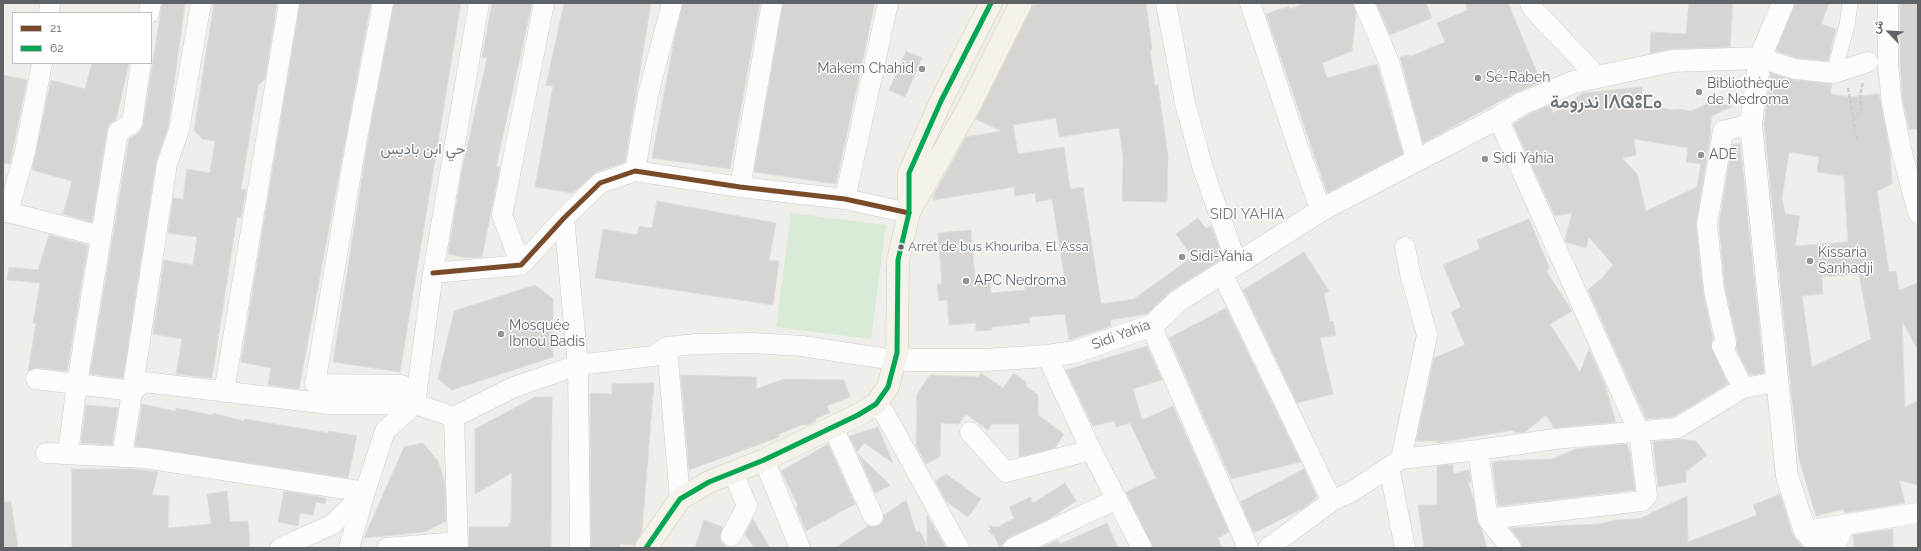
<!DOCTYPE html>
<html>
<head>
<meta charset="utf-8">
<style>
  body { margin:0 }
  #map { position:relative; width:1921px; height:551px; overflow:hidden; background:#efeeea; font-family:Raleway,Vazirmatn,sans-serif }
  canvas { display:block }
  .frame { position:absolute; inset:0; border:4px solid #5f6368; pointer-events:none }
  .legend { position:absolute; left:12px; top:12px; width:140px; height:52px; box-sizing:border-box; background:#fff; border:1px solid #bfc1c3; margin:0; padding:5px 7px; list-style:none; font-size:12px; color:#5f6368 }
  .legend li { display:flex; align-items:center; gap:8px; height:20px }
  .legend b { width:20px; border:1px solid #bfc1c3 }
  .north { position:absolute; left:1869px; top:12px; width:40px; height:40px; -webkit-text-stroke:3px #fff; paint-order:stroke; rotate:295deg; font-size:11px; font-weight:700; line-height:16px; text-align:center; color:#5f6368 }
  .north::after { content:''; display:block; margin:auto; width:14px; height:18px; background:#5f6368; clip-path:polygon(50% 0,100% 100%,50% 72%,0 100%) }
</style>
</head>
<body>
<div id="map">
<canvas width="1921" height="551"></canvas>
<div class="frame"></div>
<ul class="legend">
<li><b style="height:5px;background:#7a4b2a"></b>21</li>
<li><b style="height:5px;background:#00a651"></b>62</li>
</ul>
<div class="north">ش</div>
</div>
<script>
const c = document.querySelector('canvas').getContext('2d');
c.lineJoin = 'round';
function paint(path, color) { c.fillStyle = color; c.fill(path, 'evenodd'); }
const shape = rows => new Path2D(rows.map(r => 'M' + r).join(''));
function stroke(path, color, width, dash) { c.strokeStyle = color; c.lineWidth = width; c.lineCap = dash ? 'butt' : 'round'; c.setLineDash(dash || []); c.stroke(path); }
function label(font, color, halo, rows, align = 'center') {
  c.font = font + ' Raleway,Vazirmatn,"Noto Sans Tifinagh",sans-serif'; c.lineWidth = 3; c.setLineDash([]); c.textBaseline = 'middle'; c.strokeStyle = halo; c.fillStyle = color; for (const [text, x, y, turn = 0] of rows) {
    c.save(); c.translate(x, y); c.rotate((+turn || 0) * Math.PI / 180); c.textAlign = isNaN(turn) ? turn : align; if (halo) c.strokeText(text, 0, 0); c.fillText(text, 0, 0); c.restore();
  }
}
paint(shape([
  [791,213,886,225,871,339,776,327]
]), '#d8ebd6');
const building = shape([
  [162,3,185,3,171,107,168,127,156,162,123,378,90,374,129,139,140,132,143,125,162,3],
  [214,3,277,3,265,79,258,85,241,189,246,190,241,218,237,217,212,378,176,374,182,339,153,334,164,260,193,265,197,237,168,233,173,198,183,199,187,169,210,173,215,141,202,139,194,130,214,3],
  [300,3,371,3,299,389,268,385,271,368,241,362,300,3],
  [394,3,461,3,400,372,333,362,368,140,394,3],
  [492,3,532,3,496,167,500,167,482,257,466,258,448,254,462,170,487,58,482,57,492,3],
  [564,3,651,3,625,162,596,172,573,193,535,187,553,86,546,85,564,3],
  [683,3,760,3,730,169,652,158,674,41,683,3],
  [783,3,875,3,836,184,754,172,783,3],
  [1046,3,1146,3,1152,49,1150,50,1155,85,1158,85,1168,157,1167,202,1122,201,1123,157,1119,128,1059,137,1056,118,1013,125,1018,154,1064,147,1070,189,1083,187,1101,304,1134,299,1192,257,1176,234,1198,218,1206,229,1211,226,1223,258,1171,291,1147,314,1110,320,1111,326,1069,340,1065,314,1029,317,1030,323,992,327,992,330,976,331,976,323,949,325,947,300,939,301,937,284,942,284,938,233,971,230,975,279,990,278,991,293,1025,290,1024,284,1065,281,1052,199,1036,202,1035,193,1015,196,1014,187,933,200,933,196,966,137,1001,131,976,119,1033,5,1046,3],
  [1305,3,1353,3,1356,13,1352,51,1322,63,1327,78,1377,64,1403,154,1327,193,1266,14,1289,6,1290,9,1305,3],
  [1376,3,1426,3,1432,18,1390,35,1376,3],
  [1465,3,1508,3,1541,82,1517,92,1423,143,1400,57,1409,55,1409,57,1445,42,1437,23,1468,10,1465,3],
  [1689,3,1733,3,1730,47,1671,49,1650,53,1651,32,1686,34,1689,3],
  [1795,3,1829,3,1821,24,1836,29,1828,61,1797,58,1776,51,1795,3],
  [1900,3,1918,3,1918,129,1909,129,1903,102,1900,63,1900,3],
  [906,51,922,58,905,97,889,90,906,51],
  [92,63,129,63,116,120,109,125,107,130,92,222,63,214,72,181,32,170,51,80,85,89,92,63],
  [1771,73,1794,80,1832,84,1830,94,1850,97,1879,94,1890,151,1892,184,1877,191,1889,272,1896,271,1899,290,1918,283,1918,350,1902,321,1905,407,1918,401,1918,485,1899,480,1905,503,1845,513,1843,509,1816,516,1799,459,1791,390,1764,124,1771,73],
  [1789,152,1819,157,1817,172,1844,176,1848,242,1795,246,1800,216,1785,214,1782,198,1789,152],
  [1859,274,1871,339,1812,367,1802,296,1823,294,1822,277,1859,274],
  [3,75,27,80,10,164,3,163,3,75],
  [1642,87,1642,105,1674,110,1677,109,1692,111,1710,102,1733,106,1712,116,1710,128,1711,131,1696,225,1703,291,1713,339,1711,346,1728,384,1673,417,1646,419,1588,290,1602,278,1613,265,1589,237,1586,248,1566,242,1565,238,1572,213,1555,216,1513,124,1529,114,1550,105,1553,113,1583,93,1642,87],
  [1634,139,1688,148,1686,162,1701,164,1697,187,1646,211,1637,174,1622,158,1636,155,1634,139],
  [1740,143,1764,373,1749,375,1736,348,1737,340,1725,288,1719,224,1732,145,1740,143],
  [657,201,776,223,769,260,779,261,773,305,595,278,603,229,637,235,639,226,652,228,657,201],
  [1529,219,1549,267,1547,272,1572,311,1550,324,1580,372,1589,349,1605,385,1616,422,1554,428,1546,415,1525,432,1515,433,1513,430,1437,443,1437,441,1416,441,1434,358,1465,345,1451,312,1461,307,1443,265,1480,249,1477,240,1529,219],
  [49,235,88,245,67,371,37,368,28,371,36,323,33,323,40,283,7,280,9,267,38,270,49,235],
  [1304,252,1329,291,1324,294,1330,322,1333,321,1336,335,1320,338,1333,394,1297,403,1243,290,1304,252],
  [535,285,553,299,553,357,452,390,438,379,454,311,535,285],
  [1226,308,1301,462,1231,479,1169,338,1226,308],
  [1147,346,1162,380,1133,389,1142,420,1173,406,1229,532,1218,538,1222,548,1153,548,1126,492,1156,478,1130,423,1116,427,1114,421,1093,426,1066,370,1147,346],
  [981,373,1003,388,1014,373,1026,382,1026,386,1038,395,1038,415,1064,434,1055,448,1019,457,1019,424,992,424,988,430,966,414,959,424,941,423,940,457,926,464,916,446,917,394,930,375,978,377,981,373],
  [681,375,757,377,756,389,784,379,844,380,850,397,827,406,830,413,816,418,816,421,808,425,802,425,779,434,779,437,689,470,681,375],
  [654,383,642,532,634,545,620,544,620,548,591,548,590,393,612,394,612,384,654,383],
  [535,397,552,397,551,548,469,548,469,527,509,527,509,523,511,523,512,473,475,494,475,429,535,397],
  [142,404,175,411,176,408,212,415,213,413,244,421,245,419,328,433,329,431,357,436,348,478,135,446,142,404],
  [86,405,118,408,112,445,81,443,86,405],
  [878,427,893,463,864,443,857,452,849,436,878,427],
  [1678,439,1696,441,1707,455,1686,472,1686,482,1658,487,1653,442,1678,439],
  [423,443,438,461,445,483,446,521,425,532,364,538,404,447,423,443],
  [828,444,855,504,806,531,796,507,798,506,781,471,828,444],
  [1623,444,1627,444,1630,454,1635,490,1498,506,1492,463,1499,461,1552,459,1576,449,1623,444],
  [858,454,890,485,875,493,858,454],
  [1453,464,1453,474,1469,470,1471,484,1467,479,1474,501,1477,521,1482,530,1487,548,1424,548,1418,505,1437,505,1437,466,1453,464],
  [72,469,134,469,158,472,152,495,169,496,168,528,211,524,207,494,227,491,230,522,248,521,250,548,72,548,72,469],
  [1304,469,1317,497,1305,507,1254,533,1240,502,1304,469],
  [946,474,981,499,968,517,947,502,935,481,946,474],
  [1065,483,1076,501,1049,519,1008,538,1000,548,994,536,988,531,991,530,989,526,998,527,1014,518,1009,507,1030,497,1033,503,1065,483],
  [284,491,326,498,325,504,316,502,313,515,300,513,298,526,278,522,284,491],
  [1780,494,1793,535,1803,548,1522,548,1520,541,1510,528,1598,524,1616,520,1639,519,1687,496,1688,542,1757,515,1753,505,1780,494],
  [906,500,916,532,920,531,927,546,927,515,946,548,835,548,868,526,878,526,883,522,884,515,906,500],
  [3,502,11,502,18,548,3,548,3,502],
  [753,519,770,548,754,548,745,534,753,519],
  [704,520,723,527,720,537,721,542,727,548,695,548,704,520],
  [1107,523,1118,548,1040,548,1058,540,1060,544,1107,523],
  [1893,529,1893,548,1854,548,1853,535,1893,529]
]);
paint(building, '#d6d5d3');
stroke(building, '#deddd9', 1);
const pedestrian = shape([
  [1834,73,1847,25,1850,3]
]);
const minor = shape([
  [383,3,357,138,315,384,401,385,399,404],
  [1166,3,1185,103,1203,169,1237,264],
  [1250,3,1299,150,1321,211],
  [1364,3,1389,62,1416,159],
  [1530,3,1534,10,1590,69,1596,77],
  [1888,3,1888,64,1892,104,1901,149,1918,213],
  [49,13,50,3],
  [149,13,151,3],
  [1760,58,1795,69,1834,73,1868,62],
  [635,171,648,95,672,3],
  [740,187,772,3],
  [845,199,888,3],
  [3,212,8,212,100,236],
  [8,212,25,152,42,63],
  [521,265,502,215,544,3],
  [433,273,521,265,564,218,600,183,635,171,740,187,845,199,909,213],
  [1222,273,1332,501],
  [1153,325,1155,335,1248,548],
  [667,347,680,499],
  [1047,356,1091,450,1142,548],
  [36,379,133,391,144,382,329,404,413,404],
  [1743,388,1722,346,1726,343,1714,290,1707,224,1723,131,1751,124],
  [224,392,289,3],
  [876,404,885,414,959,548],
  [454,417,514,387,578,365,564,218],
  [833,427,873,516],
  [970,432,1006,472,1091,450],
  [1478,450,1488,519,1511,548],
  [46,453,145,458,365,492],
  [68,453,77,384,118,132,132,123,141,63],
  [122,457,167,164,179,130,201,3],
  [1401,459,1427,335,1410,273,1405,247],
  [764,460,800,548],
  [1389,467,1405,548],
  [1488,519,1642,501,1647,495,1639,432,1498,118],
  [1805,531,1918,513],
  [731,536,747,506,733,472],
  [280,548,333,524,364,493],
  [349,548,365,492,385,431,415,404],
  [387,548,458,542],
  [458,548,454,417,415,404,433,273,479,3],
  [580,548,578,365,653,356,667,347,696,344,753,343,802,346,894,360],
  [1013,548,1117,499],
  [1268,548,1332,501,1353,491,1401,459,1478,450,1555,439,1677,428,1743,388,1777,382],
  [1834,548,1845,525]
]);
const tertiary = shape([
  [894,360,985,360,1047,356,1075,352,1153,325,1178,301,1325,208,1498,118,1523,103,1574,82,1672,61,1760,58]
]);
const secondary = shape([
  [1783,3,1760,58,1751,124,1787,476,1805,531,1814,541,1825,548]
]);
const primary = shape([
  [909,212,971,103,1021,3],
  [646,548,680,499,709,482,764,460,858,415,876,404,888,387,897,353,898,260,909,213,909,173,941,101,991,3]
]);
stroke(pedestrian, '#cbcccc', 16);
stroke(minor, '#cbcccc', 21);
stroke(tertiary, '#cbcccc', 23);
stroke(secondary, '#cacacb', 23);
stroke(primary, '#d7ceb8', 23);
stroke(shape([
  [1848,88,1857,140],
  [1853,120,1861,110,1860,95,1863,82]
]), '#cacfcc', 2.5, [4, 2]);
stroke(pedestrian, '#fdfcfc', 15);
stroke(minor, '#fdfcfc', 20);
stroke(tertiary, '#fdfcfc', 22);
stroke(secondary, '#fdfcfc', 22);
stroke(primary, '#f4f2e9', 22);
stroke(shape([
  [433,273,521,265,564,218,600,183,635,171,740,187,845,199,909,213]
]), '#7a4b2a', 5);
stroke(shape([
  [646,548,680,499,709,482,764,460,858,415,876,404,888,387,897,353,898,260,909,213,909,173,941,101,991,3]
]), '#00a651', 5);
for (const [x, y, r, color] of [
  [922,69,4,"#919496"],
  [1478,78,4,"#919496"],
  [1699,92,4,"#919496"],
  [1701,155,4,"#919496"],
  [1485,159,4,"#919496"],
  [901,247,3.5,"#5f6368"],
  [1182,257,4,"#919496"],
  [1810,261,4,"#919496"],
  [966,281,4,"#919496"],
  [501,334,4,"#919496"]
]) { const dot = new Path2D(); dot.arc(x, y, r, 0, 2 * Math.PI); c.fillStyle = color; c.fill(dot); stroke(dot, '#fff', 1.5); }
label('13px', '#5f6368', '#fff', [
  ["Arrét de bus Khouriba, El Assa",908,247]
], 'left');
label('14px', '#5f6368', '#fff', [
  ["Makem Chahid",914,69,"right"],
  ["Sé-Rabeh",1486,78],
  ["Bibliothèque",1707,84],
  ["de Nedroma",1707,100],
  ["ADE",1709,155],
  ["Sidi Yahia",1493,159],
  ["Kissaria",1818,253],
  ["Sanhadji",1818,269],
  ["Sidi-Yahia",1190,257],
  ["APC Nedroma",974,281],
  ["Mosquée",509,326],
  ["Ibnou Badis",509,342]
], 'left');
label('14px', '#5f6368', '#fff', [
  ["Sidi Yahia",1121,335,-20]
]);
label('15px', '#70757a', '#fff', [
  ["حي ابن باديس",423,149],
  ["SIDI YAHIA",1247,214]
]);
label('bold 18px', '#70757a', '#fff', [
  ["ندرومة ⵏⴷⵕⵓⵎⴰ",1606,103]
]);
</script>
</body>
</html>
